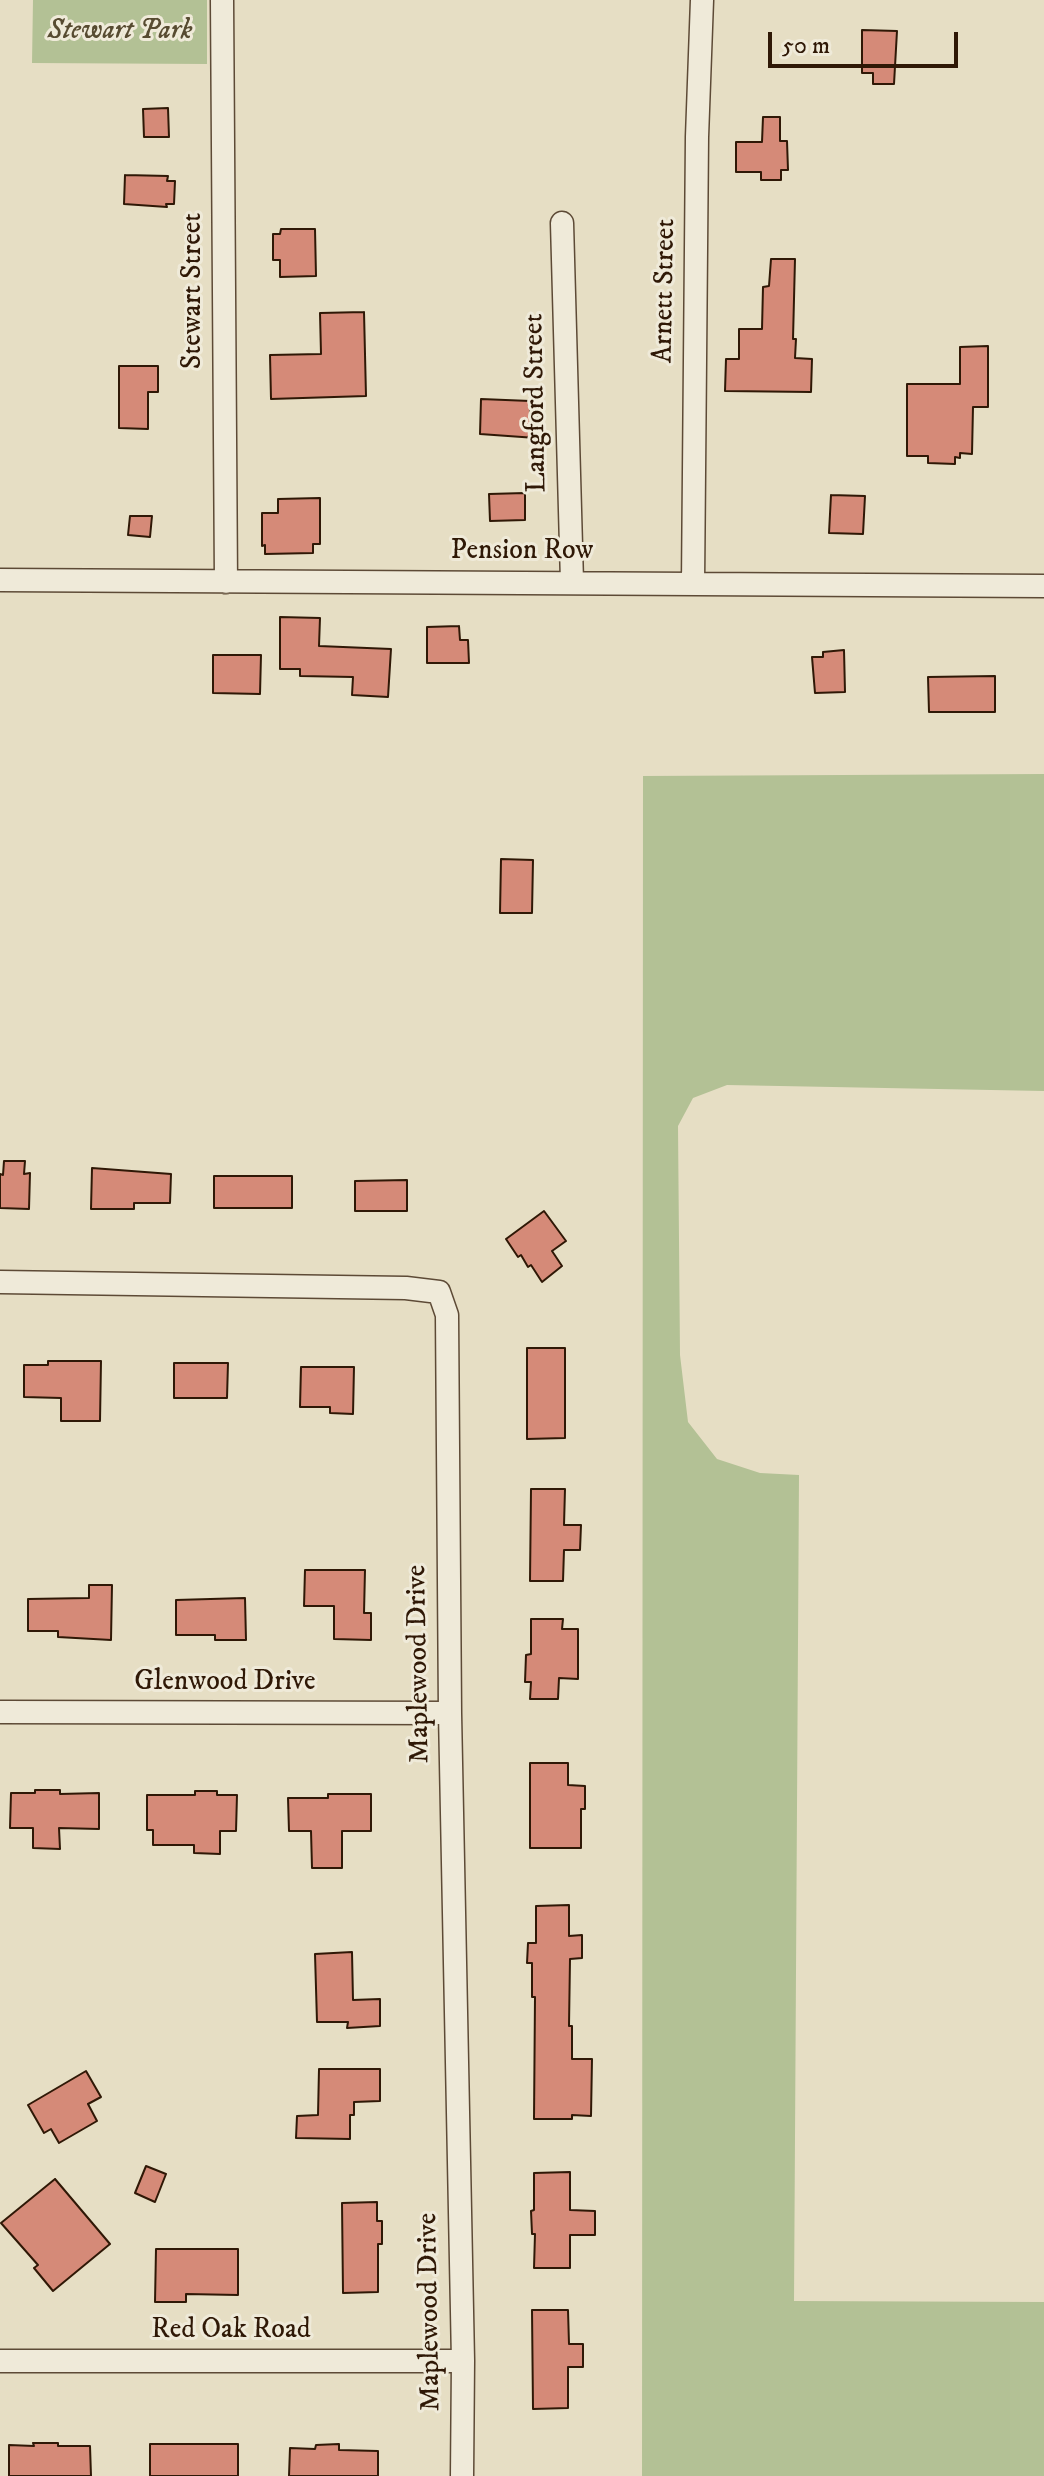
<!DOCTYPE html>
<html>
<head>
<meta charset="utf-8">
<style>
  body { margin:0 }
  #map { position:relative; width:1044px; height:2476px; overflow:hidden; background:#e6dec4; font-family:"IM FELL DW Pica",serif }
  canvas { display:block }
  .scale { position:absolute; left:768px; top:32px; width:190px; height:36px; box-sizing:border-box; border:4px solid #2f1806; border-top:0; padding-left:10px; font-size:24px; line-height:28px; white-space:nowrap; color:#2f1806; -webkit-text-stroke:6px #efead9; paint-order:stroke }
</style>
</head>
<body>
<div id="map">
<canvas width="1044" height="2476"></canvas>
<div class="scale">50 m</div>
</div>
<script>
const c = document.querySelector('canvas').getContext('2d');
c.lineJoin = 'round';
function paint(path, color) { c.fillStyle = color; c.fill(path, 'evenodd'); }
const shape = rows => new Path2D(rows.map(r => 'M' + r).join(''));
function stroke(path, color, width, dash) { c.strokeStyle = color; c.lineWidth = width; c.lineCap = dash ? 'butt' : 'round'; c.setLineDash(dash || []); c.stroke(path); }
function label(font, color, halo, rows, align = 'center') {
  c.font = font + ' "IM FELL DW Pica",serif'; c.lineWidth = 6; c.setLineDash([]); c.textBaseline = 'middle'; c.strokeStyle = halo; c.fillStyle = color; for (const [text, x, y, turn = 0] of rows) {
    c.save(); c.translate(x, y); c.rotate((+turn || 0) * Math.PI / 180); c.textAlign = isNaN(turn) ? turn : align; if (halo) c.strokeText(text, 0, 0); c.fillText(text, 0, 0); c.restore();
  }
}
paint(shape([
  [33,0,207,0,207,64,32,63],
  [1044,774,1044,1091,727,1085,693,1098,678,1126,680,1355,688,1422,717,1459,760,1473,799,1475,794,2301,1044,2302,1044,2476,642,2476,643,776]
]), '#b3c195');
const building = shape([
  [862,30,897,31,894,84,873,84,873,73,862,73,862,30],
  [168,108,169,137,144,137,143,109,168,108],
  [763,117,780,117,780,141,787,141,788,170,781,170,781,180,761,180,761,172,736,172,736,142,762,142,763,117],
  [125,175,168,176,167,181,175,181,174,204,166,204,167,207,124,204,125,175],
  [281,229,315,229,316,276,280,277,280,260,273,260,273,234,280,234,281,229],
  [771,259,795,259,793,339,796,339,795,358,812,359,811,392,725,391,726,359,739,359,739,329,762,329,763,287,769,286,771,259],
  [364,312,366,396,271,399,270,355,321,354,320,313,364,312],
  [988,346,988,407,973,407,972,454,960,453,960,458,955,457,955,464,928,463,928,456,907,456,907,384,960,384,960,347,988,346],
  [119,366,158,366,158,392,148,392,148,429,119,428,119,366],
  [481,399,530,401,530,415,538,415,536,438,480,434,481,399],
  [525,493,525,520,490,521,489,494,525,493],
  [831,495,865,496,863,534,829,533,831,495],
  [320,498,320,544,313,544,313,553,265,554,265,545,262,546,262,513,278,513,278,499,320,498],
  [130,516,152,516,150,537,128,535,130,516],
  [280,617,320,618,319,646,391,649,388,697,352,695,353,677,300,676,300,669,280,669,280,617],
  [459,626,460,640,468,640,469,663,427,663,427,627,459,626],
  [844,650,845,692,815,693,812,657,823,657,823,652,844,650],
  [213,655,261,655,260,694,213,693,213,655],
  [995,676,995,712,929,712,928,677,995,676],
  [501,859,533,860,532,913,500,913,501,859],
  [4,1161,25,1161,24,1174,30,1173,29,1209,0,1208,0,1174,3,1175,4,1161],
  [92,1168,171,1174,170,1203,134,1203,134,1209,91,1209,92,1168],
  [214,1176,292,1176,292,1208,214,1208,214,1176],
  [407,1180,407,1211,355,1211,355,1181,407,1180],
  [544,1211,566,1241,552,1251,562,1266,542,1282,531,1265,528,1267,521,1255,518,1257,506,1239,544,1211],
  [527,1348,565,1348,565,1438,527,1439,527,1348],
  [48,1361,101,1361,100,1421,61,1421,61,1398,24,1397,24,1365,48,1365,48,1361],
  [174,1363,228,1363,227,1398,174,1398,174,1363],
  [301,1367,354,1367,353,1414,330,1413,330,1407,300,1407,301,1367],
  [531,1489,565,1489,564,1525,581,1525,580,1550,564,1550,563,1581,530,1581,531,1489],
  [305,1570,365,1570,364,1613,371,1613,371,1640,334,1639,334,1606,304,1606,305,1570],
  [89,1585,112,1585,111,1640,58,1637,58,1631,28,1631,28,1599,89,1598,89,1585],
  [245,1598,246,1640,215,1640,215,1635,176,1635,176,1600,245,1598],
  [531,1619,563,1619,562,1629,578,1629,578,1679,559,1678,558,1699,530,1699,531,1682,525,1682,526,1655,531,1654,531,1619],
  [530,1763,568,1763,568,1785,585,1786,585,1809,581,1809,581,1848,530,1848,530,1763],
  [35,1790,60,1790,60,1794,99,1793,99,1829,59,1828,60,1849,33,1848,33,1828,10,1828,11,1793,35,1793,35,1790],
  [195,1791,217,1791,217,1795,237,1795,236,1831,220,1831,220,1854,194,1853,194,1845,153,1845,153,1830,147,1830,147,1795,195,1795,195,1791],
  [328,1794,371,1794,371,1831,342,1831,342,1868,312,1868,311,1831,289,1831,288,1798,328,1798,328,1794],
  [569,1905,569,1936,582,1935,582,1958,570,1959,569,2026,572,2026,572,2059,592,2059,591,2116,572,2115,572,2119,534,2119,535,1997,532,1997,532,1963,527,1963,528,1943,536,1943,536,1906,569,1905],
  [352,1952,353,2000,380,1999,380,2026,347,2028,348,2022,317,2022,315,1954,352,1952],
  [319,2069,380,2069,380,2101,354,2102,354,2115,350,2115,350,2139,296,2138,297,2116,318,2115,319,2069],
  [86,2071,101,2097,88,2104,97,2121,59,2143,51,2129,44,2133,28,2105,86,2071],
  [146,2166,166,2174,155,2202,135,2193,146,2166],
  [570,2172,570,2210,595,2211,595,2235,570,2235,570,2268,534,2268,535,2234,532,2234,531,2211,534,2210,534,2173,570,2172],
  [55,2179,110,2244,53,2291,34,2268,38,2265,1,2223,55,2179],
  [377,2202,377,2221,382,2221,382,2244,378,2244,378,2292,343,2293,342,2203,377,2202],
  [156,2249,238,2249,238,2295,186,2294,186,2302,155,2302,156,2249],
  [532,2310,568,2310,569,2344,583,2344,583,2367,568,2367,568,2408,533,2409,532,2310],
  [33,2443,58,2443,58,2446,90,2446,91,2476,9,2476,9,2445,34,2446,33,2443],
  [150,2444,238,2444,238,2476,150,2476,150,2444],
  [339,2444,339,2450,378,2451,378,2476,289,2476,290,2448,315,2449,316,2445,339,2444]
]);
paint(building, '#d58a78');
stroke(building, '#2f1806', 2);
const street = shape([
  [222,0,226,582],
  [562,223,572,582],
  [0,580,1044,586],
  [693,583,697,137,702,0],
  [0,1282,406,1288,439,1292,447,1315,450,1713,463,2361,462,2476],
  [0,1712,450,1713],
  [0,2361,463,2361]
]);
stroke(street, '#5d4a36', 25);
stroke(street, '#efead9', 22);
label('italic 28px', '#574b31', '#efead9', [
  ["Stewart Park",120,32]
]);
label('28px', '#2f1806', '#efead9', [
  ["Stewart Street",194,291,-90],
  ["Arnett Street",666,291,-89],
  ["Langford Street",537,403,-91],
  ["Pension Row",522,552],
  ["Maplewood Drive",420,1664,-91],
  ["Glenwood Drive",225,1683],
  ["Maplewood Drive",431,2312,-91],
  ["Red Oak Road",231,2331]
]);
</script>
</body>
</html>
